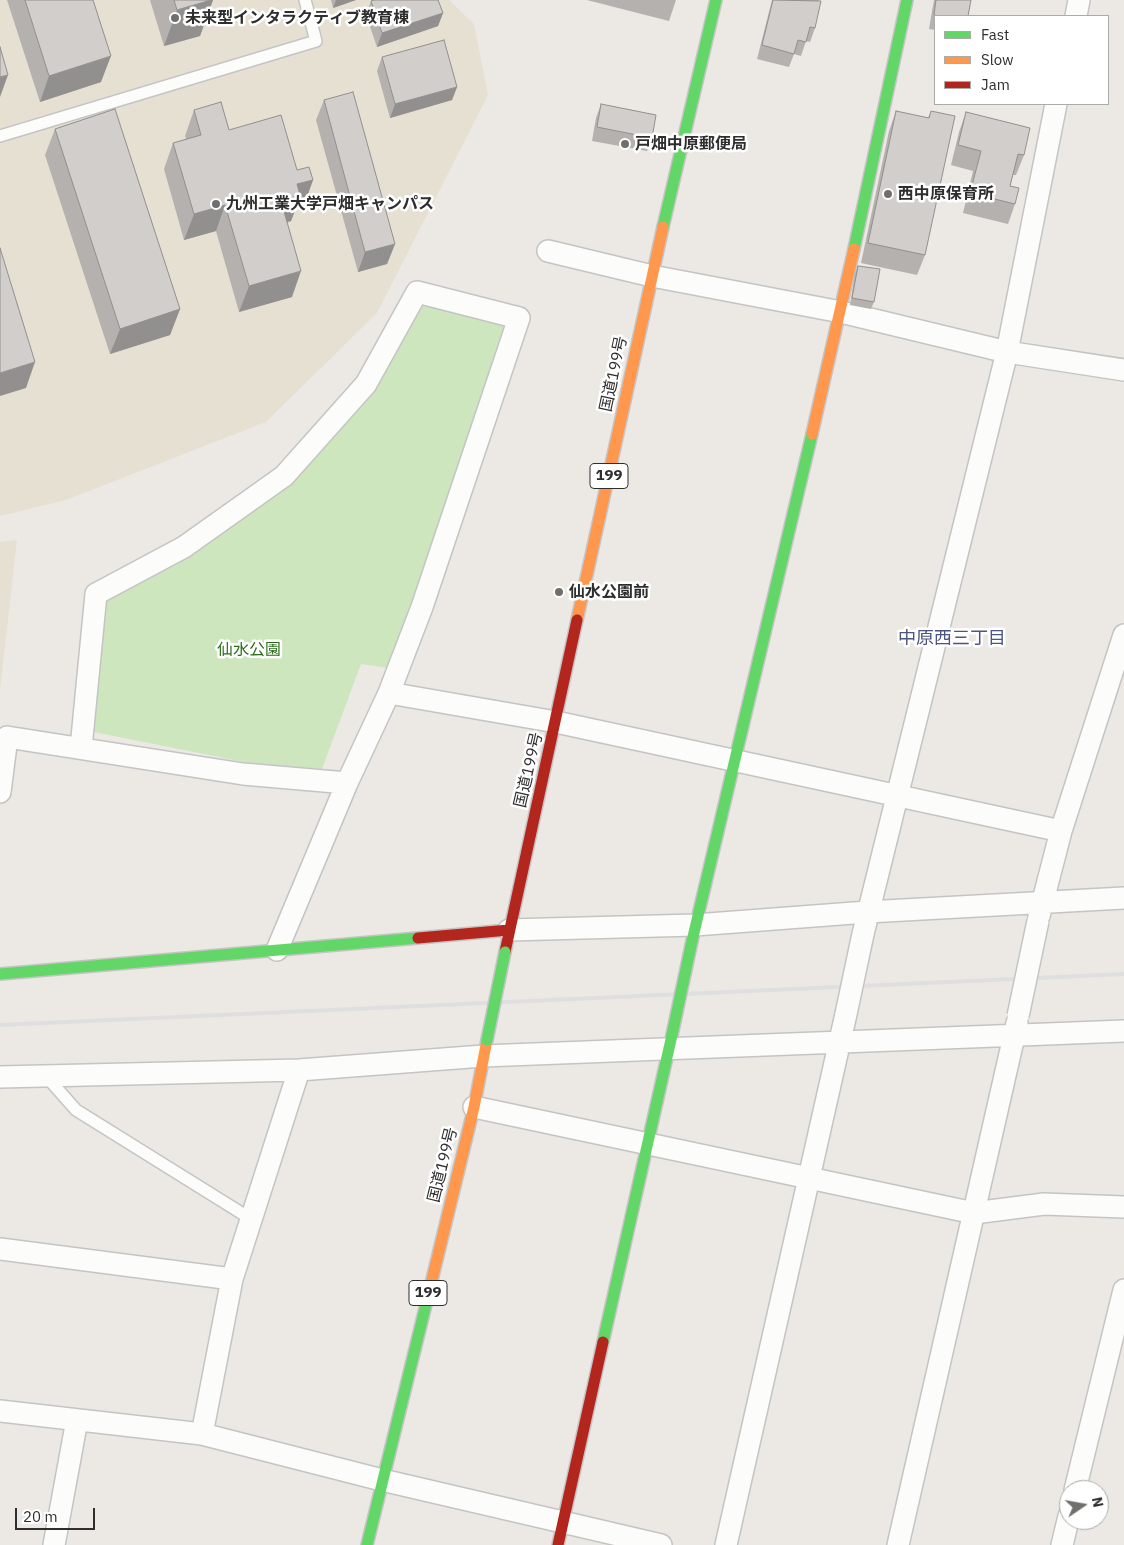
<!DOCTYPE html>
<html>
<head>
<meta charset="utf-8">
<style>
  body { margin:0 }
  #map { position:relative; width:1124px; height:1545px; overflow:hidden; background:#ece8e4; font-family:"IBM Plex Sans",sans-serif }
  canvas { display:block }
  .legend { position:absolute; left:934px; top:15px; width:175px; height:90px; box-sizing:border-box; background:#fff; border:1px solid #ababab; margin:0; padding:6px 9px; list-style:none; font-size:15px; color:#2e2e2e }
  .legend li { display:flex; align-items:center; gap:10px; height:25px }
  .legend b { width:25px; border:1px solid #ababab }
  .north { position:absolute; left:1059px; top:1480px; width:50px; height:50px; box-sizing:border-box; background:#fff; border:1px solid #ababab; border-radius:50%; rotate:78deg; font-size:14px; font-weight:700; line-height:20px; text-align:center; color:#2e2e2e }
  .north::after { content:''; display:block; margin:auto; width:18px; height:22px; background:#706f6e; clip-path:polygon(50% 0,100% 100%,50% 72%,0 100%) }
  .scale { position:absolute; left:15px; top:1508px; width:80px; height:22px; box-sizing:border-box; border:2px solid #2e2e2e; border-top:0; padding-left:6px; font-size:15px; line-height:18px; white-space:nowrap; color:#2e2e2e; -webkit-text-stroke:4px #fff; paint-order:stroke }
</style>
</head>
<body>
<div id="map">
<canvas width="1124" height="1545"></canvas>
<ul class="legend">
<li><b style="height:6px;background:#63d668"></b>Fast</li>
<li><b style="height:6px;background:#ff974d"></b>Slow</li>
<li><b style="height:6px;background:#b3261e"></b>Jam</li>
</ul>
<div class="north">N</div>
<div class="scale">20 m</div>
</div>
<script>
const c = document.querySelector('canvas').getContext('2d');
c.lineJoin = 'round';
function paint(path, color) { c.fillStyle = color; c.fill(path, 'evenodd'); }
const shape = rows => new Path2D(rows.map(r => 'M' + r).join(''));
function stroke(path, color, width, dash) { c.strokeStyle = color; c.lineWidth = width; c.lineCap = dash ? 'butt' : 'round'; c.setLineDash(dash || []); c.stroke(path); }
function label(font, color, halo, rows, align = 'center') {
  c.font = font + ' "IBM Plex Sans","Noto Sans JP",sans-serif'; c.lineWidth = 5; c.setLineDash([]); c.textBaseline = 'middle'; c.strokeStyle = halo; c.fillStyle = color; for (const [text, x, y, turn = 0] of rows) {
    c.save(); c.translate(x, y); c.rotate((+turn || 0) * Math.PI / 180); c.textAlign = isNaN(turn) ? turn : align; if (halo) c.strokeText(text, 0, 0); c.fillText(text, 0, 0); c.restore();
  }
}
paint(shape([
  [0,0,449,0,474,24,488,95,377,313,266,422,66,500,0,516],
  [17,540,0,690,0,542]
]), '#e6e0d3');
paint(shape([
  [417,292,519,318,441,555,388,668,361,664,322,769,249,763,89,731,103,587,185,558,284,476,366,384]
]), '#cee6be');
const lane = shape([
  [0,136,316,41,305,0],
  [46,1076,76,1110,251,1219]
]);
const street = shape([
  [1076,16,1079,0],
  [548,251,652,276,841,312,1007,352,1124,370],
  [81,748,96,594,184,547,284,476,366,384,417,292,519,318,422,607,389,693],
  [0,792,7,737,243,774,347,783],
  [1039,916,1061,831,1124,635],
  [509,930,695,925,867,912,1124,898],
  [863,934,1007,352,1056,104],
  [277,950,347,783,389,693,556,722,1061,831],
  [0,1077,299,1070,483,1056,1124,1031],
  [474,1107,974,1213,1044,1204,1124,1207],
  [0,1249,232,1279],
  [0,1411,202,1434,382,1480,661,1545],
  [202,1434,232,1279,299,1070],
  [1075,1490,1124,1290],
  [54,1545,77,1420],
  [726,1545,846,1014],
  [898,1545,1017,1023],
  [1062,1545,1069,1516]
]);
const fast = shape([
  [663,227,716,0],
  [854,249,907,0],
  [692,941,812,434],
  [0,974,418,938],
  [603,1342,672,1035],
  [367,1545,430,1288]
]);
const slow = shape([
  [812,434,854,249],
  [577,620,663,227],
  [430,1288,474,1107,487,1040]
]);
const jam = shape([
  [418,938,509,930],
  [505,952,577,620],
  [558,1545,603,1342]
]);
stroke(lane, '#c5c4c5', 14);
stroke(street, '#c5c4c5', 24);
stroke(fast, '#c5c4c5', 14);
stroke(slow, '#c5c4c5', 14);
stroke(jam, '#c5c4c5', 14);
stroke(lane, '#fcfcfb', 11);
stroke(street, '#fcfcfb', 21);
stroke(fast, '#63d668', 11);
stroke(slow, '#ff974d', 11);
stroke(jam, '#b3261e', 11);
stroke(shape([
  [0,1025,1124,974]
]), '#dfdfe1', 4);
const streetBridge = shape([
  [846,1014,863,934],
  [1018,1016,1038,921]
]);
const fastBridge = shape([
  [672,1035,692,941],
  [487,1040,505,952]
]);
stroke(streetBridge, '#c5c4c5', 24, []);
stroke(fastBridge, '#c5c4c5', 14, []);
stroke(streetBridge, '#fcfcfb', 21);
stroke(fastBridge, '#63d668', 11);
paint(shape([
  [7,0,93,0,101,82,40,102],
  [150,0,213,0,200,36,164,46],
  [331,0,356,0,333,8],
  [587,0,676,0,669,21],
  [772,0,819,0,815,28,810,42,806,41,801,56,794,54,789,67,757,59],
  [934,0,971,0,968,16,935,16,935,30,929,29],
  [371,1,443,13,438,26,377,47,366,15],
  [382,57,457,87,452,100,390,118,377,71],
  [324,100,395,244,387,264,358,272,316,120],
  [601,104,652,138,647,151,592,141,596,118],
  [194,110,229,130,313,180,304,205,296,208,291,221,287,222,292,297,239,312,216,231,184,240,164,169,173,143,186,139,185,136],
  [896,111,928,118,931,111,925,255,917,275,861,263,889,131],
  [966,112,1024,155,1016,175,1013,175,1010,186,1015,204,1008,224,963,213,973,171,951,165,959,132],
  [55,129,180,309,170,335,110,354,45,155],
  [858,266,874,302,871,309,850,305,855,273]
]), '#b4b1af');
paint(shape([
  [211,0,213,0,200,36,164,46,177,10],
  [336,0,356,0,333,8],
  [443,13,438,26,377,47,382,33],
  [111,56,101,82,40,102,49,76],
  [8,75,0,97,0,77],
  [457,87,452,100,390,118,395,104],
  [313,180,304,205,296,208,291,221,271,227,281,201,297,184],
  [225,205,216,231,184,240,194,214],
  [395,244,387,264,358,272,365,252],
  [301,271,292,297,239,312,249,286],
  [180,309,170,335,110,354,120,329],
  [35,362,26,388,0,396,0,373]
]), '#92908e');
const building = shape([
  [25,0,93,0,111,56,49,76,25,0],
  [174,0,211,0,177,10,174,0],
  [374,0,438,0,443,13,382,33,371,1,374,0],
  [773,0,821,1,815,28,810,27,806,42,798,40,794,54,762,45,773,0],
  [936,0,971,0,968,16,938,16,934,15,936,0],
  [444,40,457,87,395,104,382,57,444,40],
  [0,47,8,75,0,77,0,47],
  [353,92,395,244,365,252,324,100,353,92],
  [221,102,229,130,281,115,297,170,309,167,313,180,297,184,300,195,281,201,301,271,249,286,225,205,194,214,173,143,201,135,194,110,221,102],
  [601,104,656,115,652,138,597,127,601,104],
  [115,109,180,309,120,329,55,129,115,109],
  [896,111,929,118,931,111,955,116,925,255,868,243,896,111],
  [966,112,1030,128,1024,155,1018,154,1010,186,1019,188,1015,204,970,193,981,151,958,145,966,112],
  [0,248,35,362,0,373,0,248],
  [858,266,880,269,874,302,852,298,858,266]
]);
paint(building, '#d1cecb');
stroke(building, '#92908e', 1);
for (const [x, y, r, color] of [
  [175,18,5,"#706f6e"],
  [625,144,5,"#706f6e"],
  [888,194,5,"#706f6e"],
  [216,204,5,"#706f6e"],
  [559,592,5,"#706f6e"]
]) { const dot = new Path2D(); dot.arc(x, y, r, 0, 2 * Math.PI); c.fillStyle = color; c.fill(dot); stroke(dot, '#fff', 2); }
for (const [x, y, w] of [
  [609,476,38],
  [428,1293,38]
]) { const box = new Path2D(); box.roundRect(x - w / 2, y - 12.5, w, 25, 4); c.fillStyle = '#fff'; c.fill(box); stroke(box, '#2e2e2e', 1); }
label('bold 15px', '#2e2e2e', null, [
  ["199",609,476],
  ["199",428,1293]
]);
label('bold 16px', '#2e2e2e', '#fff', [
  ["未来型インタラクティブ教育棟",185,18],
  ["戸畑中原郵便局",635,144],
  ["西中原保育所",898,194],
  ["九州工業大学戸畑キャンパス",226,204],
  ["仙水公園前",569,592]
], 'left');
label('16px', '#2e2e2e', '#fff', [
  ["国道199号",614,374,-78],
  ["国道199号",529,770,-77],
  ["国道199号",443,1165,-76]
]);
label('16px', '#2c6e1b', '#fff', [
  ["仙水公園",249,650]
]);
label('18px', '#4d5680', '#fff', [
  ["中原西三丁目",952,639]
]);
</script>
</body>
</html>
